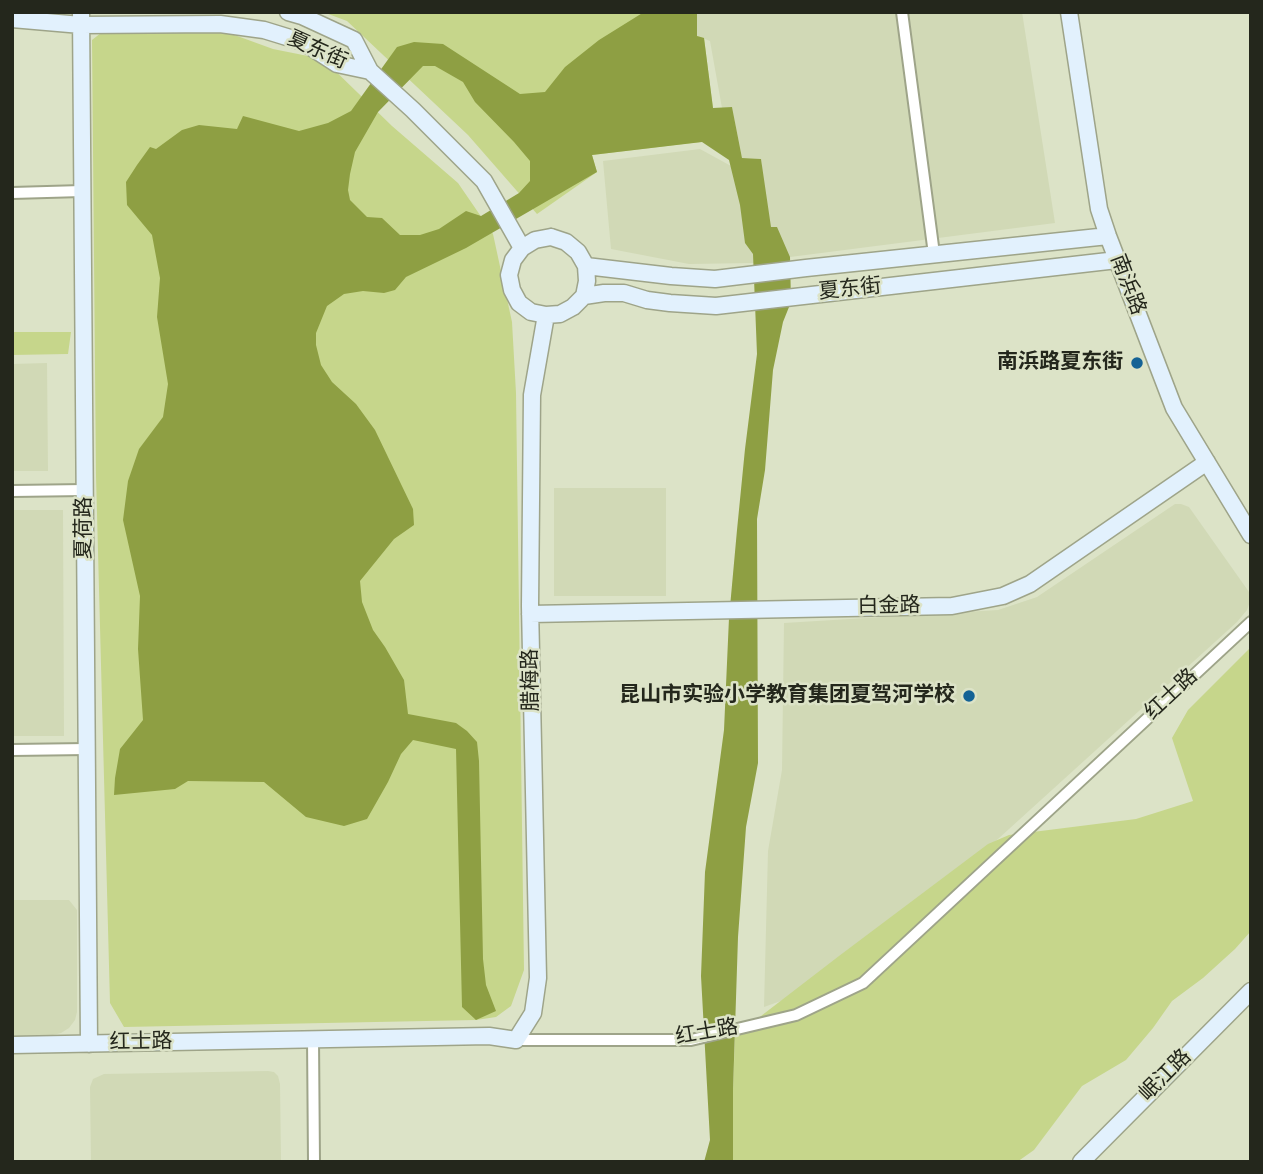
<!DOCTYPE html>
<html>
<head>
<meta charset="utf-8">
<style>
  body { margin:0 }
  #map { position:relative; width:1263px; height:1174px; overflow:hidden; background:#dce3c7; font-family:Jost,sans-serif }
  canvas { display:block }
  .frame { position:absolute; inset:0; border:14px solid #24271c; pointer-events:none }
</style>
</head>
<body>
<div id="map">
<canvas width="1263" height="1174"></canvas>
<div class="frame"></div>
</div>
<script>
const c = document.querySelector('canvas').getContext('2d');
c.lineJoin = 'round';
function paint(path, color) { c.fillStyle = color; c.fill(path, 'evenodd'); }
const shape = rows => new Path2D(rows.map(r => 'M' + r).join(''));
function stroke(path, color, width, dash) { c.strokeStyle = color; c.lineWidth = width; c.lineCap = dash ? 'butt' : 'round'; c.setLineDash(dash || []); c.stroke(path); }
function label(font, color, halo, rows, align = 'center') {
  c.font = font + ' Jost,"Noto Sans SC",sans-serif'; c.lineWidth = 5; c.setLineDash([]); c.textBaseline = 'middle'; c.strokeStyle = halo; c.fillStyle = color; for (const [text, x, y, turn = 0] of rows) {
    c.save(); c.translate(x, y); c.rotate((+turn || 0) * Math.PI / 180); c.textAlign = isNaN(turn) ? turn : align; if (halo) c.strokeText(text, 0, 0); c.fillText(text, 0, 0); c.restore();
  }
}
paint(shape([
  [697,12,1022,12,1055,223,790,257,754,263,689,264,611,249,603,161,700,149,731,166,762,166,761,159,742,158,732,107,722,108,710,41,697,36],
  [47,363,48,471,12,471,12,364],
  [554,488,666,488,666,596,554,596],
  [1175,504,1181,504,1189,507,1249,592,1251,599,1247,610,1237,622,933,898,820,987,764,1007,768,851,782,770,784,623,998,610,1037,597],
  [12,510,63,510,64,736,12,736],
  [12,900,69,900,77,910,77,1012,75,1020,69,1028,61,1033,49,1036,12,1036],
  [268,1071,274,1072,278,1076,280,1084,281,1162,91,1162,90,1087,93,1079,104,1074]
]), '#d1d9b6');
paint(shape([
  [323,12,697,12,697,36,704,38,717,140,592,155,597,172,537,214,468,135,347,21],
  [106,29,229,33,273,49,323,59,392,126,458,183,493,234,512,322,516,393,524,970,511,1006,496,1017,476,1020,124,1027,110,1003,96,476,92,40],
  [12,332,71,332,68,354,12,355],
  [1251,647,1251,931,1235,949,1203,978,1172,1001,1153,1028,1126,1060,1082,1086,1034,1150,1017,1162,733,1162,733,1090,735,1036,839,956,988,844,1009,835,1136,819,1193,801,1172,738,1188,710]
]), '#c6d68b');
paint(shape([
  [644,12,697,12,697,36,704,38,713,108,732,107,742,158,761,159,771,227,777,227,790,257,791,302,783,322,773,370,765,470,757,519,758,763,746,827,738,937,733,1090,733,1162,704,1162,710,1140,701,976,705,872,724,730,729,618,737,530,745,449,757,354,753,254,745,243,740,205,729,160,702,142,592,155,597,172,466,248,406,277,395,290,384,293,363,291,344,294,327,306,316,333,316,345,321,365,332,382,356,404,375,430,413,509,414,525,394,539,360,581,362,602,373,630,385,647,404,680,408,714,456,723,467,731,477,742,479,761,483,959,486,985,496,1011,476,1020,462,1007,456,749,413,740,401,754,388,782,367,819,344,826,306,817,264,782,188,781,175,789,114,795,115,778,120,749,143,720,138,649,140,596,123,520,128,481,139,449,163,417,168,384,157,317,160,278,152,235,127,205,126,182,137,165,150,147,156,149,182,130,199,125,237,129,243,116,299,131,328,123,351,111,397,47,414,42,443,44,520,94,545,92,565,67,599,40],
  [423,66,435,66,463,82,475,102,514,142,530,161,530,181,519,193,481,216,466,211,439,229,420,235,400,235,382,218,367,217,350,200,348,190,350,174,355,152,378,112]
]), '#8e9f43');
const street = shape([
  [902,12,934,254],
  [12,193,82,191],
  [12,491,85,490],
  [12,750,87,749],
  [313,1039,314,1162],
  [516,1040,691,1040,796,1015,863,983,1251,622]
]);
const secondary = shape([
  [81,12,89,1044],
  [288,12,302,16,354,40,370,71,413,110,484,181,522,248],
  [1069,12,1099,209,1108,236,1174,408,1251,535],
  [12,19,81,25,220,24,264,30,303,42,337,64,370,71],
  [551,237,566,242,578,252,586,266,587,281,584,296,573,307,560,314,546,315,531,312,519,303,512,290,509,275,513,260,522,248,535,240,551,237],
  [586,266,671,276,715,279,806,268,1108,236],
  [584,296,604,293,624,293,647,300,670,303,716,306,1117,260],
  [530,614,952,606,1003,596,1030,584,1207,462],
  [12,1045,489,1036,516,1040,533,1013,538,978,530,606,532,395,546,315],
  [1081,1162,1251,991]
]);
stroke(street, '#9ea489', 14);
stroke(secondary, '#9ea489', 19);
stroke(street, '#fff', 10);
stroke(secondary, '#e2f1fd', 16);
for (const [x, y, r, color] of [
  [1137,363,7,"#146295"],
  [969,696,7,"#146295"]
]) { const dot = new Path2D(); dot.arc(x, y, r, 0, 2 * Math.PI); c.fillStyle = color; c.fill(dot); stroke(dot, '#dce3c7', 2.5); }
label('21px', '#24271c', '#dce3c7', [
  ["夏东街",317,51,24],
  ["南浜路",1127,285,69],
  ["夏东街",850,290,-6],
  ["夏荷路",85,528,-90],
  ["白金路",889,607,-1],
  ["腊梅路",532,680,-91],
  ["红士路",1172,695,-43],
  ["红士路",707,1033,-10],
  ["红士路",141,1043,-1],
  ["岷江路",1166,1076,-45]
]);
label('bold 21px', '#24271c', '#dce3c7', [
  ["南浜路夏东街",1123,363],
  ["昆山市实验小学教育集团夏驾河学校",955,696]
], 'right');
</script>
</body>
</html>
